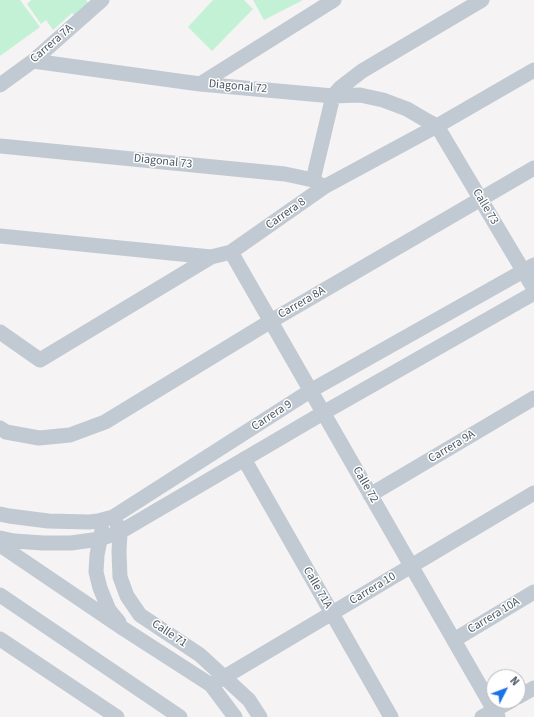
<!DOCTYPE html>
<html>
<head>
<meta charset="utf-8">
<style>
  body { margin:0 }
  #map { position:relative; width:534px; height:717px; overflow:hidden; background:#f5f3f3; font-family:"Source Sans 3",sans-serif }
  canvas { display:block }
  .north { position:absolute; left:486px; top:669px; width:40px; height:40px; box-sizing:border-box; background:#fff; border:1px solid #b7bbc0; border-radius:50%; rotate:48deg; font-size:11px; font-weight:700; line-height:16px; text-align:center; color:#4a5661 }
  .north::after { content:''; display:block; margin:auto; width:14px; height:18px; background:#1a73e8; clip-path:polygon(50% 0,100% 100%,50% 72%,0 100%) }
</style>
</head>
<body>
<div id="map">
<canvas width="534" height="717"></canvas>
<div class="north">N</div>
</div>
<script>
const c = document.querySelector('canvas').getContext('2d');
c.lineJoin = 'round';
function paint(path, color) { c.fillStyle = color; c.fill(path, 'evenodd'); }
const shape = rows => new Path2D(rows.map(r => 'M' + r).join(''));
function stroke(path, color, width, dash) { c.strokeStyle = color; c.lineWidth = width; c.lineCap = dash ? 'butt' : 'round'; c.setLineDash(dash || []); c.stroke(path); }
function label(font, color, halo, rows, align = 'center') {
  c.font = font + ' "Source Sans 3",sans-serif'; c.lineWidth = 3; c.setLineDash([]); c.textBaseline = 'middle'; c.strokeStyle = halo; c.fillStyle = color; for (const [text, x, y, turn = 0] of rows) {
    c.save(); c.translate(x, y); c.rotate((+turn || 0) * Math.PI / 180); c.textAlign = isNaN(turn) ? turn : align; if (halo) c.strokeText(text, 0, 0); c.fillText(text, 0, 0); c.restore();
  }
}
paint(shape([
  [0,0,20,0,40,27,0,56],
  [31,0,86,0,90,5,76,17,72,13,53,30,46,20,41,24,27,4],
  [213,0,244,0,253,9,212,51,188,27],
  [253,0,303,0,264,20]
]), '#c3f1d5');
stroke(shape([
  [33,61,200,84,333,96,360,95,383,100,407,109,424,119,437,126,534,289],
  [200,84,334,0],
  [0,85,33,61,102,0],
  [0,146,285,174,313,180,324,187],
  [313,180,333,96,340,88,362,71,482,0],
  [0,236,211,257],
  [231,252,498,717],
  [0,332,40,360,211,257,231,252,324,187,437,126,534,70],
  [0,428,6,432,39,438,70,435,105,422,271,321,534,168],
  [244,459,391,717],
  [370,495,534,398],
  [0,514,9,516,48,521,89,522,98,521,113,517,310,391,534,265],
  [117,524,120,532,119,552,120,577,127,596,140,615,200,655,249,700,260,717],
  [102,530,97,555,96,572,100,588,109,610,119,622],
  [0,538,14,541,43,543,71,543,100,539,120,532,323,413,534,293],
  [0,545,124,629,211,685,235,717],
  [0,595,180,717],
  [0,639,117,717],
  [454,640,534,592],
  [211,685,534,493],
  [518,697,534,688],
  [482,717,511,701]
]), '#c1cad2', 15);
label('12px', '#4a5661', '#fff', [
  ["Carrera 7A",52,44,-41],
  ["Diagonal 72",238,87,5],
  ["Diagonal 73",163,162,6],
  ["Calle 73",485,207,59],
  ["Carrera 8",286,214,-35],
  ["Carrera 8A",302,303,-30],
  ["Carrera 9",272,416,-33],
  ["Carrera 9A",452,447,-31],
  ["Calle 72",365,485,60],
  ["Calle 71A",317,588,60],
  ["Carrera 10",373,589,-31],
  ["Carrera 10A",494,616,-31],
  ["Calle 71",169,634,34]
]);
</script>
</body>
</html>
